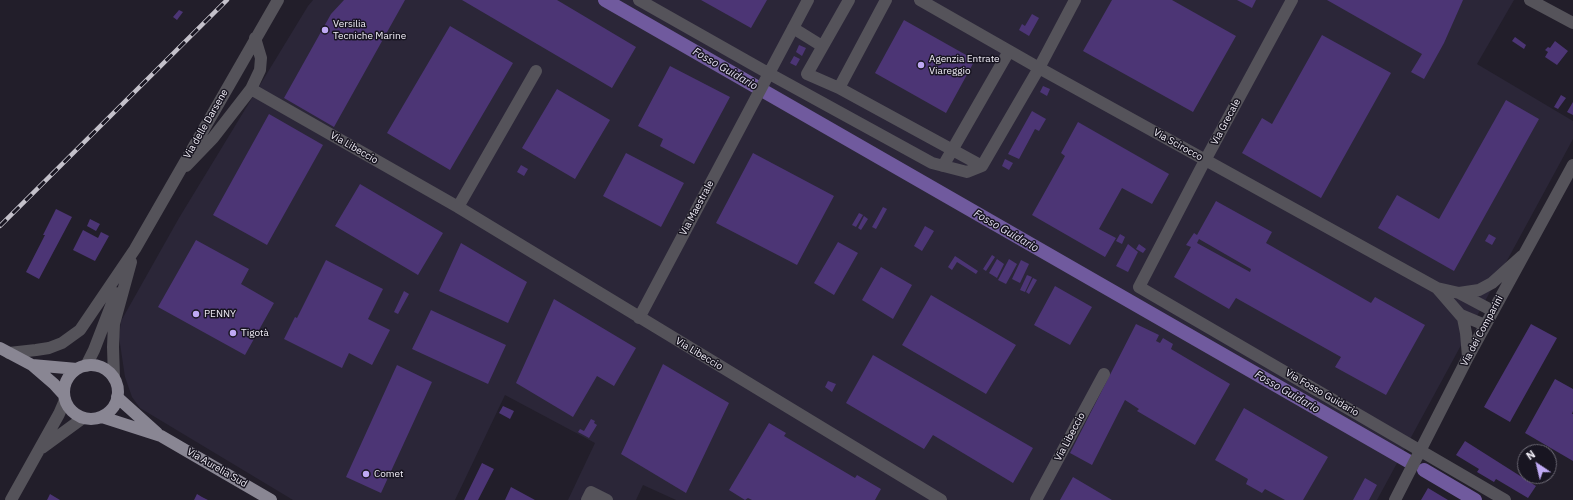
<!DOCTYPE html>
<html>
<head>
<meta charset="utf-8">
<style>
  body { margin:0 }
  #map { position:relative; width:1573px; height:500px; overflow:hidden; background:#221e2a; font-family:"IBM Plex Sans",sans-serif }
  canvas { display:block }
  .north { position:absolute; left:1517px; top:444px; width:40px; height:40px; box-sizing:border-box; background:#181521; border:1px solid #6e6b76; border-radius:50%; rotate:325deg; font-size:11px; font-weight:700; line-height:16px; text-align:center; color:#f0edf6 }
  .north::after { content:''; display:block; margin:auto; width:14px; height:18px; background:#bfa9f4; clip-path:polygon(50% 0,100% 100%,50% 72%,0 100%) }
</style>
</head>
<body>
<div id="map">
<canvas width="1573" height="500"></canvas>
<div class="north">N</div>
</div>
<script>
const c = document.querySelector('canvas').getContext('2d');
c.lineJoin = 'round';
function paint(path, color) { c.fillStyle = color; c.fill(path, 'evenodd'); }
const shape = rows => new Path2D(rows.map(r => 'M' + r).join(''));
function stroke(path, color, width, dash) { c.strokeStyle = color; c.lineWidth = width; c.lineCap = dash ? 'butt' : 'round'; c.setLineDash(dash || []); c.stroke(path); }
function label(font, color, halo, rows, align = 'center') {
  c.font = font + ' "IBM Plex Sans",sans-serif'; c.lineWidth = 3; c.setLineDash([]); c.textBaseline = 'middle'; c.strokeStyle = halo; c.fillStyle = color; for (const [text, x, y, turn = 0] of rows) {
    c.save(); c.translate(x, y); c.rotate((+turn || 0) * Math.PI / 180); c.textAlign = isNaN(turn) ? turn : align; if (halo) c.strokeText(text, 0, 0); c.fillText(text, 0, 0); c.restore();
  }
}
paint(shape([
  [313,0,1514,0,1477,64,1573,121,1573,139,1377,500,676,500,643,485,636,500,568,500,595,443,505,395,455,500,293,500,140,408,132,397,125,377,119,337,121,321,179,218,308,6]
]), '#2b2638');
stroke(shape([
  [605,0,1408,461],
  [1424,470,1475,500]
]), '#705a9e', 14);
paint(shape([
  [344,0,405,0,334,127,284,98,331,14],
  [462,0,557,0,636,47,612,88],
  [701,0,767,0,751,28],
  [1112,0,1172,0,1236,36,1193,112,1083,51],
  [1237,0,1256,0,1252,8],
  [1327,0,1463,0,1444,43,1424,79,1411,72,1422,54],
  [179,10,183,12,177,20,173,17],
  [1032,14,1039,18,1029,36,1019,30,1022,24,1025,26],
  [904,20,975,60,946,113,875,73],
  [450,26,513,63,450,170,387,133],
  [1322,35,1391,73,1321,198,1242,153,1262,118,1272,124],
  [1515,37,1526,45,1524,49,1512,41],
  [1555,41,1568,51,1557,65,1545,57,1548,52,1545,50,1548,47,1550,48],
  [799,45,806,48,802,56,796,52],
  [794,56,800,59,796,66,790,63],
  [670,66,730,97,694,164,660,146,663,139,638,126],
  [1043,86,1050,89,1047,96,1040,92],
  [557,89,610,120,575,179,522,148],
  [1561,95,1566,98,1558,109,1554,107],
  [1506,100,1539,119,1454,271,1378,228,1397,195,1439,219],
  [1573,102,1573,115,1567,112],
  [1032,111,1046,119,1039,131,1035,129,1019,159,1008,154],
  [269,114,323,145,267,245,213,215],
  [1078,122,1169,174,1152,204,1122,188,1099,229,1116,238,1105,257,1032,215,1065,156,1061,153],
  [626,153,684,183,661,227,603,196],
  [753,153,834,196,797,265,716,223],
  [1005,159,1013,163,1009,170,1002,166],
  [521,165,528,169,524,176,517,172],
  [360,184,443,233,418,275,335,226],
  [1216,201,1272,232,1266,243,1371,303,1375,297,1425,325,1386,395,1335,367,1341,357,1236,298,1229,309,1174,277,1191,247,1186,245,1194,233,1197,235],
  [1199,239,1251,269,1250,272,1197,243],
  [883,207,887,209,876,229,872,227],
  [56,209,72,217,39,279,26,272,45,235,43,235],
  [859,213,863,215,856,227,852,225],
  [864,216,868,219,861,230,858,228],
  [90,219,100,224,96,231,87,226],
  [925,226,934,231,922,251,914,246],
  [83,230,98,238,101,232,109,236,95,261,73,250],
  [1120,234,1125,237,1122,244,1116,241],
  [1489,234,1496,238,1492,245,1485,241],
  [196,240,249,269,241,284,274,303,245,355,158,307],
  [838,242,858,253,834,295,814,283],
  [461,243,527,282,508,323,439,291],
  [1128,244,1138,252,1128,272,1116,266],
  [1139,244,1146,249,1143,253,1136,249],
  [992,255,995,257,986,271,983,269],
  [955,256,978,271,976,274,957,262,952,270,948,267],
  [997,259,1004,264,997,278,989,273],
  [1009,259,1017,264,1006,284,998,280],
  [326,260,383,289,368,319,390,330,372,365,349,353,342,368,284,339,295,317,297,318],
  [1021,260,1029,264,1020,283,1012,279],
  [881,267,912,285,893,319,862,300],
  [1027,275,1032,277,1025,292,1020,290],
  [1033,278,1037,280,1029,294,1026,292],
  [1055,286,1092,307,1070,345,1034,325],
  [404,291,409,294,398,314,394,312],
  [931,295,1016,345,986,394,902,345],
  [554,299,636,348,614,386,597,376,573,417,516,383],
  [431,310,506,345,488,384,412,349],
  [1136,324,1159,335,1156,341,1160,343,1163,338,1173,344,1171,349,1230,384,1195,445,1137,411,1139,409,1125,400,1092,465,1070,453],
  [1531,324,1557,338,1510,422,1484,407],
  [873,355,1033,448,1013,483,933,435,924,449,846,403],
  [663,364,729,403,686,493,621,454],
  [397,365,432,382,381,493,346,477],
  [1555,379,1573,389,1573,411,1572,414,1573,414,1573,461,1525,433],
  [828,381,836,384,832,392,825,387],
  [503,406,514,411,510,419,499,413],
  [1244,408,1328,457,1303,500,1285,500,1265,489,1262,493,1246,484,1248,479,1215,460],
  [591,419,595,421,594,423,597,425,589,438,578,432,580,429,584,431],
  [769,423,786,433,784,436,855,478,857,475,881,489,875,500,752,500,748,498,745,500,729,490],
  [1465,441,1536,486,1528,498,1496,479,1494,482,1477,472,1479,469,1456,455],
  [482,463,494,469,478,500,464,500],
  [1073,477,1112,500,1060,500],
  [1365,478,1377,485,1369,500,1353,500],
  [511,487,535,500,505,500],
  [1428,488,1448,500,1421,500],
  [50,494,60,500,47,500],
  [197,494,202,497,208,500,194,500]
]), '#4c3575');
stroke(shape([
  [639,0,768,73,932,163,967,172,982,166],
  [849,0,807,74,839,88,886,0],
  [920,0,1039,68,1437,288,1459,293,1479,290,1492,283,1522,256],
  [1292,0,1201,168,1139,287,1505,500],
  [1530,0,1573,23],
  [793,28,822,46],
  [839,88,982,166,1039,68,1075,0],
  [251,89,458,207,941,500],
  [186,166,213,138,251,89,260,70,261,58,255,38],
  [943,166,1009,51],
  [458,207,536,71],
  [1437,288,1463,318,1466,333,1468,357],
  [1459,293,1493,311],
  [1461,315,1485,325],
  [639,318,808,0],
  [9,353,36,350,49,348,62,343,80,330,135,249,278,0],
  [86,366,94,350,116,293],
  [114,378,113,347,114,324,131,262],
  [42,448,83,418],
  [11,500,59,414,65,400],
  [587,500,591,492,607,500],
  [1036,500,1104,374],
  [1395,500,1468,357,1573,165]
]), '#55535a', 12);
stroke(shape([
  [0,348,32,365,54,384,64,395],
  [32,365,77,369],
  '64 392a27 27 0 1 1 54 0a27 27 0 1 1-54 0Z',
  [117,397,157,433],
  [102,417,161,436,271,500]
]), '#898693', 12);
const rail = shape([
  [0,226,227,0]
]);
stroke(rail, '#c4c1ca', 4.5);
stroke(rail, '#181521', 3, [9]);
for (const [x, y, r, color] of [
  [325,30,4,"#bfa9f4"],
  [921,65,4,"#bfa9f4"],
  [196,314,4,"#bfa9f4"],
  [233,333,4,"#bfa9f4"],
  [366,474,4,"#bfa9f4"]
]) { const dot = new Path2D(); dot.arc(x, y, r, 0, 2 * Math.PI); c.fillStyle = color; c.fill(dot); stroke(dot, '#181521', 1.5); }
label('10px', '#f0edf6', '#181521', [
  ["Versilia",333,24],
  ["Tecniche Marine",333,36],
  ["Agenzia Entrate",929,59],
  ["Viareggio",929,71],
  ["PENNY",204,314],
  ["Tigotà",241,333],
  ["Comet",374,474]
], 'left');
label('10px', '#f0edf6', '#181521', [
  ["Via Grecale",1226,122,-62],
  ["Via delle Darsene",206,124,-60],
  ["Via Scirocco",1178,145,29],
  ["Via Libeccio",354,148,30],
  ["Via Maestrale",697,208,-62],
  ["Via dei Comparini",1482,331,-62],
  ["Via Libeccio",699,354,31],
  ["Via Fosso Guidario",1322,393,30],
  ["Via Libeccio",1070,437,-62],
  ["Via Aurelia Sud",217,468,30]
]);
label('italic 11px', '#e1dcf0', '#181521', [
  ["Fosso Guidario",725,69,30],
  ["Fosso Guidario",1006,231,30],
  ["Fosso Guidario",1287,392,30]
]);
</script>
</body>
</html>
